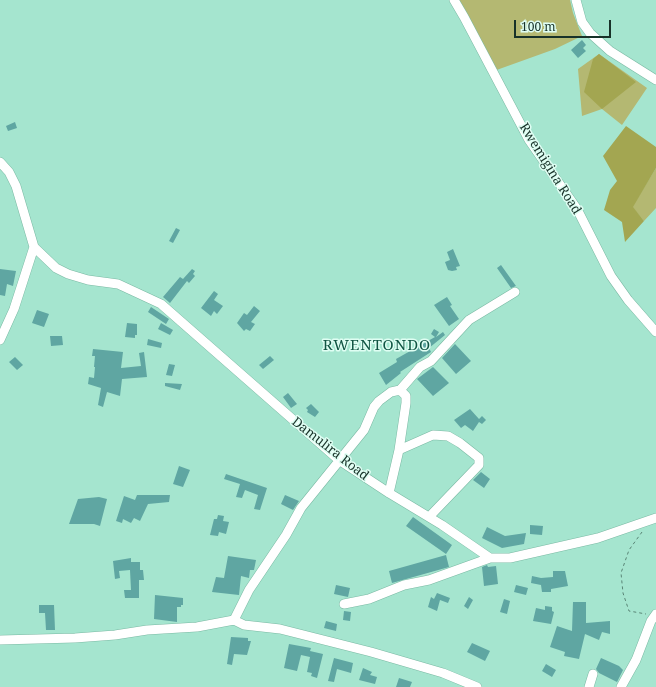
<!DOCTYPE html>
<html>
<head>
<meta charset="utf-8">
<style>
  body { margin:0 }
  #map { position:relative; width:656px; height:687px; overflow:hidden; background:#a5e5cf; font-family:"Noto Serif",serif }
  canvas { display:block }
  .scale { position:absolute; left:514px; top:20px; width:97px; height:18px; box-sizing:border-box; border:2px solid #183229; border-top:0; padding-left:5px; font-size:12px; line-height:14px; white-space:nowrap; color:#183229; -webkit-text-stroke:3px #dffef3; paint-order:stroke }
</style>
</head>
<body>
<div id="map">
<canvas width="656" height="687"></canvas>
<div class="scale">100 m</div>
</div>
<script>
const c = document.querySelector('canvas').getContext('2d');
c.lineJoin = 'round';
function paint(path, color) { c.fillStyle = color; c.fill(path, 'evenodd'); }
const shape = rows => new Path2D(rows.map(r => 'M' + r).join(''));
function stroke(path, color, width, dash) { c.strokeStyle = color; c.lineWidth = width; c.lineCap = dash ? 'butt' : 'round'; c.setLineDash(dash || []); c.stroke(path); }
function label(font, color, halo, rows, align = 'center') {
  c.font = font + ' "Noto Serif",serif'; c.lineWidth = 3; c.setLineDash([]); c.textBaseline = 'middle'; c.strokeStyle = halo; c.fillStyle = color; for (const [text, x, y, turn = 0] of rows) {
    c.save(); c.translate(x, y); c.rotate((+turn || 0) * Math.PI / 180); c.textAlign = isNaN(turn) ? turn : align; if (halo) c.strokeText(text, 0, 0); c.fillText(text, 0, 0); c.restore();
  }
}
paint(shape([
  [452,0,570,0,573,13,582,36,555,49,491,72],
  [599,54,647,88,622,125,602,109,582,116,578,69],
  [656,168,656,208,644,221,632,207]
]), '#b4b872');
paint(shape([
  [599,54,636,82,602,109,584,92,593,59],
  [626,126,656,147,656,168,633,207,644,221,625,242,622,222,604,210,610,190,617,181,603,156]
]), '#a3a651');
paint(shape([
  [582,40,586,45,583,48,586,51,578,58,571,50],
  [15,122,17,128,8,131,6,126],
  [176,228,180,230,173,243,169,241],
  [453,249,460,266,456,267,457,270,452,271,448,270,445,262,450,260,447,252],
  [501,265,516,286,511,288,497,268],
  [0,269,16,271,13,286,7,284,5,296,0,295],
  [192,269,195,271,193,274,195,276,189,283,187,281,170,303,163,297,180,277,183,279],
  [214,291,218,294,214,300,223,306,217,314,214,311,211,316,201,308],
  [447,297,452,305,450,306,459,319,449,326,434,305],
  [254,306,260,311,251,322,255,324,250,331,246,329,244,331,237,323,244,313,247,315],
  [151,307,169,319,166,324,148,312],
  [37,310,49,314,44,327,32,323],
  [127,323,137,324,137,335,135,335,135,338,125,337],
  [161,323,173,330,170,335,158,329],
  [434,329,439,332,436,337,443,332,445,335,429,348,431,352,400,372,401,373,386,385,379,373,397,362,396,359,435,337,431,334],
  [50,336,62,336,63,345,51,346],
  [148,339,162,343,161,348,147,345],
  [455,344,471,361,456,374,442,358],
  [93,349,123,352,121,368,141,366,139,353,144,352,147,377,122,379,120,396,107,392,103,407,98,405,101,388,88,384,89,377,94,378,95,367,94,367,95,356,92,356],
  [270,356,274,360,263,369,259,365],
  [15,357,23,365,17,370,9,362],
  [169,364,175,365,172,376,166,375],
  [433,367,449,383,433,396,417,379],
  [165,383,182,384,180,390,165,386],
  [288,393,297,404,291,408,283,397],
  [311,404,319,412,315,417,307,412,308,410,306,408],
  [470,409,479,419,482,416,486,420,482,424,479,422,473,431,465,425,461,428,454,420],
  [179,466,190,470,183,487,173,484],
  [481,472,490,479,484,488,473,480],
  [226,474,267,488,260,510,254,509,258,495,245,490,242,498,236,497,240,484,224,479],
  [137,495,170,495,169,502,148,504,140,521,134,518,131,523,123,519,122,523,116,521,124,496,135,500],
  [285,495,299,501,293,510,281,504],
  [99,497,107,499,100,526,94,524,69,524,78,499],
  [218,515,224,516,223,521,229,522,226,534,219,532,218,536,210,535,214,519,217,519],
  [413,517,452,545,446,554,406,526],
  [530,525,543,526,542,535,530,534],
  [487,527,505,536,526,533,524,544,502,548,482,538],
  [446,555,449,567,392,583,389,571],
  [228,556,256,560,254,570,250,570,249,578,241,576,239,595,212,592,216,577,224,578],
  [131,558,131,562,140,562,140,570,143,570,144,580,139,580,139,598,125,598,124,590,131,590,130,570,119,571,120,578,115,579,113,561],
  [487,565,488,567,496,566,498,584,484,586,482,567],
  [553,571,565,571,568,586,551,589,551,592,542,592,541,585,531,583,532,576,541,578,553,577],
  [336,585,350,588,348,597,334,594],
  [516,585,528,588,526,595,514,592],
  [437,593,450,598,448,603,440,600,437,611,428,607,431,597,434,599],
  [155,595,183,598,183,605,181,605,181,607,177,607,177,622,154,619],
  [469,597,473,600,468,609,464,606],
  [504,599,510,601,507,614,500,612],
  [573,602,586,602,586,623,610,621,610,634,602,632,599,640,585,634,579,659,564,656,565,652,550,647,557,626,572,631],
  [39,605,54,605,55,630,46,630,45,613,39,613],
  [545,606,552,607,552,611,554,612,551,624,533,621,536,608,545,610],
  [344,611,351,612,350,621,343,620],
  [326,621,337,624,336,631,324,628],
  [231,637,248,638,248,641,251,641,247,655,234,654,232,665,227,664],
  [472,643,490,651,485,661,467,652],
  [289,644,311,648,310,651,323,654,317,678,311,676,312,673,307,672,310,657,301,655,297,671,284,668],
  [334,658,353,663,351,673,337,669,334,682,328,681],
  [601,658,619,666,623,670,617,682,599,673,596,669],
  [546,664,556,670,552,677,542,671],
  [363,668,372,672,370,675,377,677,375,684,359,680],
  [399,678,412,682,410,687,396,687]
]), '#5fa6a2');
const minor = shape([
  [454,0,464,17,529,140,577,209,611,276,628,300,656,332],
  [576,0,582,22,590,33,610,51,656,80],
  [0,162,9,172,16,186,34,247,14,309,0,340],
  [34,247,56,268,68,274,88,280,118,284,161,304,339,460,389,493,442,525,490,558,510,558,598,538,656,518],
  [399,450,433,435,448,436,460,443,479,458,479,465,429,517],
  [389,493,399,450,406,403,406,396,400,390],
  [344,604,369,599,404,585,429,580,490,558],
  [0,640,75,638,115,635,147,630,197,627,234,620],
  [477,687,443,673,371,652,280,629,244,625,234,620,249,590,286,535,301,508,364,430,374,407,379,401,391,392,400,390,420,367,431,361,469,320,515,292],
  [589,687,593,674],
  [621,687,636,660,651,621,656,614]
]);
stroke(minor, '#7ab9a3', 10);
stroke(shape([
  [642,532,629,550,621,573,623,593,629,611,646,614]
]), '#598475', 1, [3, 3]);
stroke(minor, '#fff', 9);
label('13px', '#183229', '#dffef3', [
  ["Rwemigina Road",550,169,58],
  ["Damulira Road",330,449,38]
]);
c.letterSpacing = '1px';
label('15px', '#105543', '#dffef3', [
  ["RWENTONDO",377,346]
]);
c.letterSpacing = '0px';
</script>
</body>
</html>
